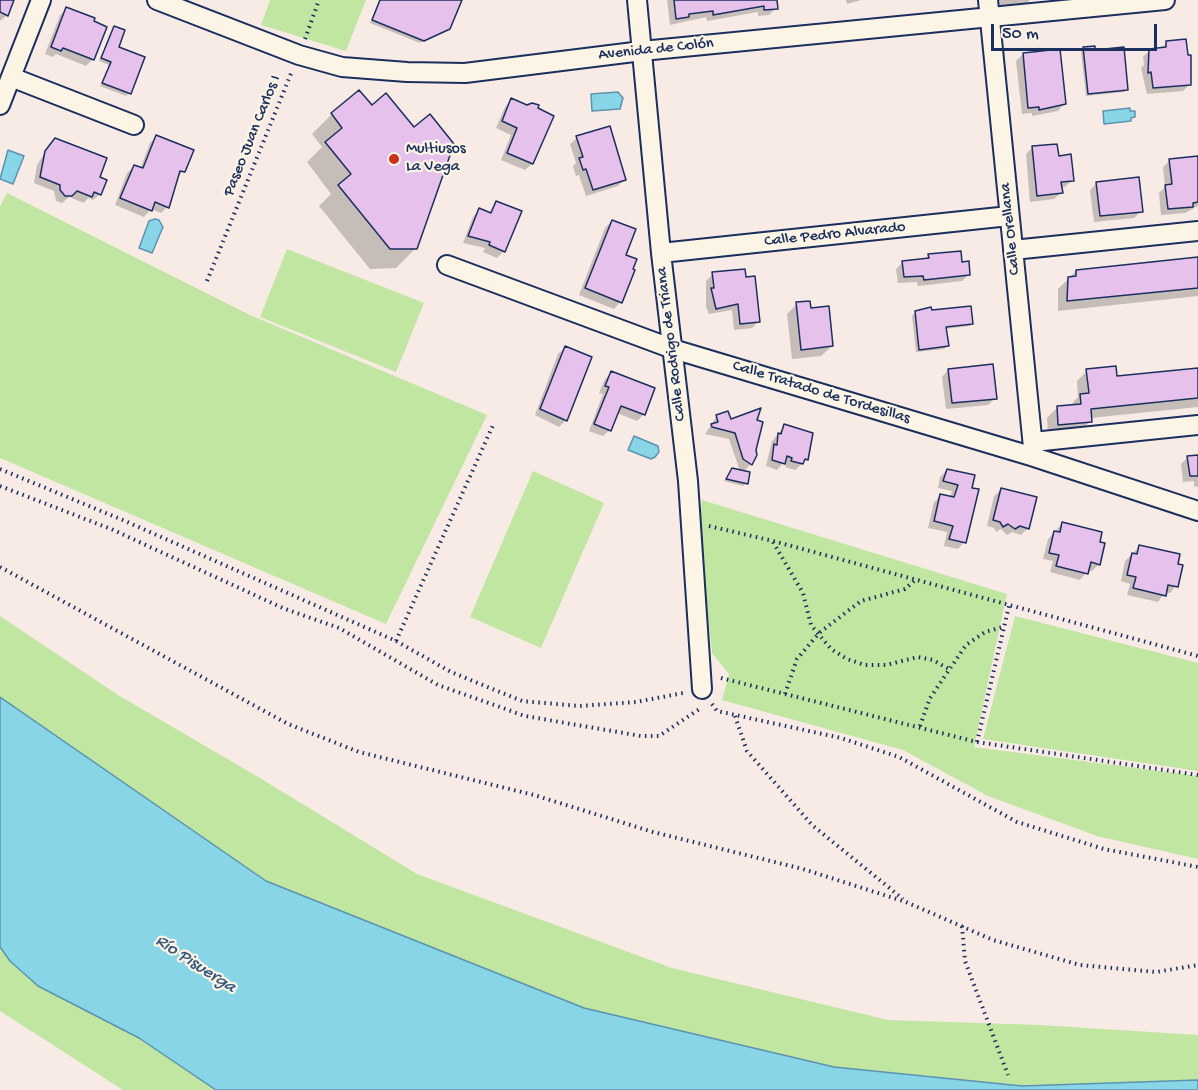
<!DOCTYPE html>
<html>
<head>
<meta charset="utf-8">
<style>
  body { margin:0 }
  #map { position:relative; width:1198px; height:1090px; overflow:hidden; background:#f8ebe6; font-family:"Gochi Hand",sans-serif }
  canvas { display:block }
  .scale { position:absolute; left:991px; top:24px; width:166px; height:27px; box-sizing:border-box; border:3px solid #1b2f5e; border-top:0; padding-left:8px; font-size:18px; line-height:21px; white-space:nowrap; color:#1b2f5e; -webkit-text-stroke:4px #fcf5e5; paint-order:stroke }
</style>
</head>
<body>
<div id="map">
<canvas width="1198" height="1090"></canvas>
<div class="scale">50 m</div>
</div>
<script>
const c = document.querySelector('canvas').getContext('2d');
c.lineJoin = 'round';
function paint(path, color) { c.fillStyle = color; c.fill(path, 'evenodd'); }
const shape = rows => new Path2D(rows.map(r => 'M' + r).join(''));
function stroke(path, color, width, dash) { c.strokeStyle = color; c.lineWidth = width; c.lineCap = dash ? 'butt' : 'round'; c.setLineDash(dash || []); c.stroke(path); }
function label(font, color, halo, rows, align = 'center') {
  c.font = font + ' "Gochi Hand",sans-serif'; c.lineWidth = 4.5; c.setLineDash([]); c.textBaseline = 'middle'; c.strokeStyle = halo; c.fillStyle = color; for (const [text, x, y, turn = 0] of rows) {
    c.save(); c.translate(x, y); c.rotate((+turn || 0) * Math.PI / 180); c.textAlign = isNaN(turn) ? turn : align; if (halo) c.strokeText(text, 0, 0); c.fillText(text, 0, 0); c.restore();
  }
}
paint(shape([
  [270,0,366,0,346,51,261,25],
  [7,193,250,315,487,415,386,624,0,458,0,206],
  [287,249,424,303,396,372,260,317],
  [533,471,604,503,541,648,470,617],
  [702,500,1007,594,974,747,1198,776,1198,859,1097,836,988,796,903,750,722,700,729,674,712,653,699,530],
  [0,616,118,695,260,778,417,874,672,968,888,1020,1039,1025,1198,1035,1198,1080,1022,1086,834,1067,584,1008,266,881,0,697],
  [1015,616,1198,663,1198,771,983,739],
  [0,947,10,961,38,986,139,1038,216,1090,123,1090,0,1011]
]), '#c0e6a1');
const water = shape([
  [618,92,623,98,620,109,592,111,591,94,618,92],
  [1130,108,1130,111,1135,111,1135,117,1131,118,1131,121,1104,124,1103,111,1130,108],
  [8,150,24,156,13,184,0,179,8,150],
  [155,219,159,220,163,227,152,253,139,248,149,221,155,219],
  [634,436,658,446,659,452,655,457,651,459,628,450,634,436],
  [0,697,266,881,584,1008,834,1067,1022,1086,1198,1080,1198,1090,216,1090,139,1038,38,986,10,961,0,947,0,697]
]);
paint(water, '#88d5e7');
stroke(water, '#5c93b0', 1.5);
paint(shape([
  [0,0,13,0,7,15,0,21],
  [379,0,461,0,449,28,420,43,370,23],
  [667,0,775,0,776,8,769,15,758,16,758,12,707,21,706,17,670,25],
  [846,0,861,0,847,4],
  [994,0,1030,0,1025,5,1004,7],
  [67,9,93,59,86,66,56,54,53,57,45,54,60,15],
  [114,27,129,93,126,96,100,86,109,65,99,61],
  [1167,43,1190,84,1183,91,1147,94,1141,68,1144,65,1143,57,1150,50,1160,49],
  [1084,49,1094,51,1127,89,1124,92,1086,96,1081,52],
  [1023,54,1064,104,1058,111,1032,116,1032,113,1022,114,1016,61],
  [511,100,532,164,525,170,501,160,511,135,496,128,505,107],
  [371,107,414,129,416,248,396,268,370,269,319,206,331,194,307,162,322,147,312,134,332,114],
  [157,136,183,171,177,178,167,207,161,213,151,209,144,217,115,205,127,173,134,167,140,169,150,143],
  [577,138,625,179,618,186,586,196,579,175,576,176,573,166,576,163,570,144],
  [49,146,98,177,100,194,93,200,88,198,84,203,69,197,62,203,56,201,54,191,34,183,37,165],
  [1032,148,1057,157,1072,180,1065,187,1060,187,1061,193,1054,199,1030,202,1026,154],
  [1198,157,1198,206,1185,213,1161,215,1159,193,1165,187,1163,167,1170,160],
  [1097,183,1141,211,1134,218,1094,222,1090,190],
  [496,202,504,251,497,258,483,252,485,248,463,243,473,217,479,210,488,214],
  [612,221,624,256,620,302,614,309,579,295,605,228],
  [929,255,960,264,968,275,962,281,918,286,917,282,898,283,896,269,903,262,924,260],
  [1198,259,1198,296,1058,311,1058,289,1076,271],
  [713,274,758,322,752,328,734,330,732,310,709,314,706,307,706,281],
  [797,304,810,310,832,346,821,356,792,359,787,314],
  [930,312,972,324,969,326,945,329,947,346,944,349,916,352,912,316,915,313],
  [565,348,566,420,559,427,535,415,558,354],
  [948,370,995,398,988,405,946,409,942,377],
  [1198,370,1198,407,1090,418,1090,421,1080,432,1048,435,1047,418,1057,408,1070,406,1078,397,1077,381,1087,371,1116,378],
  [612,373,644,414,637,421,617,413,610,430,603,436,589,431,603,394,599,393,605,379],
  [717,416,730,421,761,423,751,464,743,472,746,483,743,486,724,481,732,469,740,471,729,439,705,434],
  [785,426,811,434,806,460,795,470,785,467,786,464,783,463,777,470,766,466,772,441],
  [1198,456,1198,487,1194,486,1194,481,1183,482,1181,464,1188,457],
  [947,470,973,477,964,542,958,549,944,546,947,532,928,528,934,502,941,496,950,498,952,491,938,488,940,477],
  [1001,490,1028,528,1021,535,1012,532,1007,535,1001,529,996,532,994,528,987,526,994,496],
  [1062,524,1098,543,1099,564,1092,571,1088,570,1080,580,1050,572,1053,561,1043,559,1048,539],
  [1140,546,1176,586,1170,593,1165,592,1158,602,1127,595,1130,584,1121,581,1125,561]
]), '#0003');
const building = shape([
  [0,0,14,0,8,16,0,12,0,0],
  [380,0,462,0,450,29,424,41,372,20,380,0],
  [674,0,777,0,778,9,764,10,764,6,713,15,713,11,689,14,689,17,676,19,674,0],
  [66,7,95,18,94,21,107,27,94,60,63,48,61,51,51,47,66,7],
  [114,26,125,30,119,47,145,57,131,94,102,83,111,62,101,58,114,26],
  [1186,39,1188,55,1191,55,1191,85,1153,88,1151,72,1148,73,1149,49,1166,47,1166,41,1186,39],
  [1095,46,1095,50,1124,47,1128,90,1088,94,1083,47,1095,46],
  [1060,49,1066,104,1039,110,1039,107,1028,108,1023,53,1060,49],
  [359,90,372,105,386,93,414,127,430,114,454,144,417,249,390,249,338,185,351,174,325,142,342,128,331,113,359,90],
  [511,98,527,105,532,103,539,105,538,108,554,116,533,164,507,153,517,128,502,121,511,98],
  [610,126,626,180,593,190,586,169,583,170,579,158,583,157,576,136,610,126],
  [156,135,194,150,185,172,180,171,169,208,155,202,152,211,120,198,134,165,143,168,156,135],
  [55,138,107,158,100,177,107,180,101,195,94,192,92,197,77,191,72,196,65,196,60,190,60,185,40,177,45,151,55,138],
  [1057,144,1059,156,1071,154,1074,181,1061,182,1063,193,1037,196,1032,146,1057,144],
  [1198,156,1198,202,1193,203,1193,207,1168,209,1165,185,1172,184,1169,159,1198,156],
  [1139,177,1143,212,1100,216,1096,182,1139,177],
  [496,201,522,211,505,252,489,245,490,242,468,236,479,208,491,213,496,201],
  [612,220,636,229,626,255,637,259,633,269,635,270,622,303,585,288,612,220],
  [961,251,962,262,969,261,970,275,924,280,923,276,904,277,902,261,929,258,928,254,961,251],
  [1198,257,1198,288,1067,301,1068,277,1076,276,1076,270,1198,257],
  [745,269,746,277,755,276,760,322,740,324,738,304,716,309,711,288,714,288,712,272,745,269],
  [810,301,811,308,829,306,833,346,801,350,796,302,810,301],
  [971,306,973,324,946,327,949,346,919,350,915,311,931,307,932,310,971,306],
  [565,346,592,357,567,421,540,409,565,346],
  [993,364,997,399,952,403,948,369,993,364],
  [1116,366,1117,376,1198,368,1198,398,1091,409,1092,422,1058,425,1057,406,1081,404,1080,394,1089,393,1086,369,1116,366],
  [611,371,655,388,645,415,621,406,611,431,594,424,609,387,605,386,611,371],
  [761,408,757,420,763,422,756,450,757,455,752,465,743,459,735,433,712,427,711,424,718,422,716,415,728,411,731,419,761,408],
  [784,424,813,433,808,460,805,459,803,464,791,461,792,458,787,456,785,464,772,460,774,444,777,445,778,433,781,434,784,424],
  [1198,455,1198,476,1190,476,1187,456,1198,455],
  [732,468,750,472,748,484,726,479,732,468],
  [947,469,975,475,972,488,979,489,966,543,949,539,953,526,934,521,940,494,954,497,958,485,943,481,947,469],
  [1001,488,1037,497,1029,529,1020,526,1015,529,1008,524,1003,527,1000,522,993,520,1001,488],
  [1062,522,1102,532,1100,542,1105,543,1100,565,1091,562,1088,574,1056,566,1059,555,1049,553,1054,531,1060,532,1062,522],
  [1139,545,1180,554,1178,564,1183,565,1178,587,1168,585,1166,596,1133,588,1136,577,1127,575,1132,553,1137,554,1139,545]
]);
paint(building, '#e6c1eb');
stroke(building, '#1b2f5e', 1.5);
const minor = shape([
  [157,0,299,55,342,67,407,72,465,73,642,51,1165,0],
  [637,0,661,253,688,481,702,689],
  [988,0,1034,457],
  [11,77,134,125],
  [0,105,41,0],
  [1013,250,1198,231],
  [661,253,1009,216],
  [447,265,673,349,1034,457,1198,511],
  [1033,442,1198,425]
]);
stroke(minor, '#1b2f5e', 22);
stroke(shape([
  [305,39,319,0],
  [207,281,292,71],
  [0,469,125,521,396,641,451,672,522,701,579,706,636,702,683,693],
  [0,486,111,529,285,609,339,628,438,685,525,716,641,736,659,736,701,708],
  [709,526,773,541,1198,656],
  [773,542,803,593,811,625,831,649,847,659,865,665,886,665,918,657,933,660,949,669],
  [0,567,288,724,359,752,534,795,653,832,803,869,906,902,993,940,1080,965,1156,972,1198,965],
  [396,641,494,423],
  [721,678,977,742,1198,775],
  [785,694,797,659,819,633,861,601,905,589,916,579],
  [712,704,717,711,841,738,899,757,1017,822,1104,849,1198,867],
  [735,716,747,751,812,825,903,899],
  [920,726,930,698,966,645,985,632,1003,627],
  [977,742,1009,606],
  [962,926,965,961,1008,1075]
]), '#1b2f5e', 4, [1.5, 4.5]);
stroke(minor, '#fcf5e5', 18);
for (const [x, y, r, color] of [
  [394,159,6,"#c8321e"]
]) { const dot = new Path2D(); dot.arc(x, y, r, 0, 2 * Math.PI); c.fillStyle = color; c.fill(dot); stroke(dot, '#fcf5e5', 2); }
label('16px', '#1b2f5e', '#fcf5e5', [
  ["Avenida de Colón",656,50,-6],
  ["Paseo Juan Carlos I",253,136,-68],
  ["Calle Orellana",1011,229,-96],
  ["Calle Pedro Alvarado",835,235,-6],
  ["Calle Rodrigo de Triana",672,344,-97],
  ["Calle Tratado de Tordesillas",821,393,17]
]);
label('16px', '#1b2f5e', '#fcf5e5', [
  ["Multiusos",406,150],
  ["La Vega",406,168]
], 'left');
label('italic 18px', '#365880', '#fcf5e5', [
  ["Río Pisuerga",195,965,33]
]);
</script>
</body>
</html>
